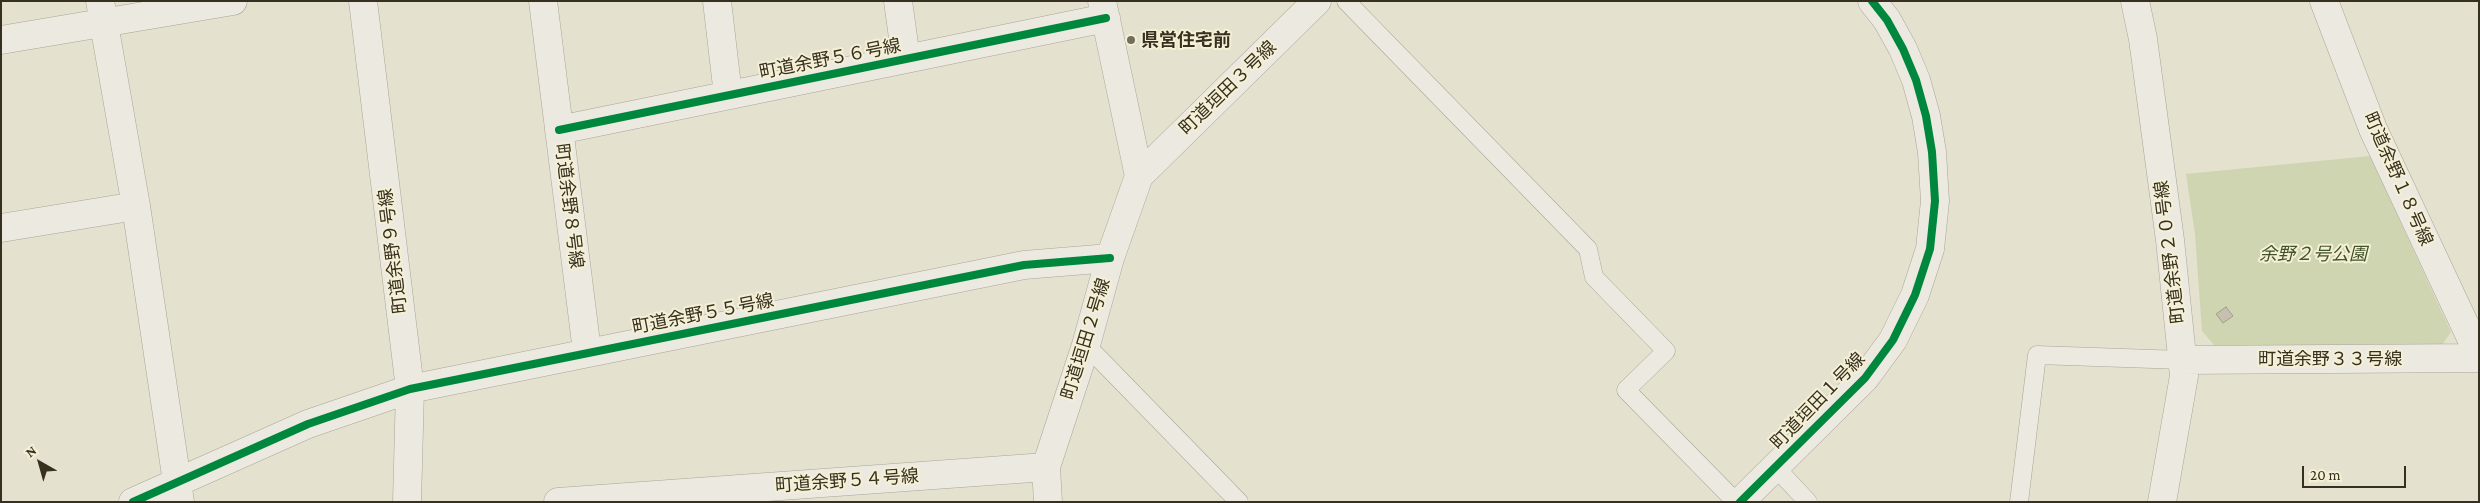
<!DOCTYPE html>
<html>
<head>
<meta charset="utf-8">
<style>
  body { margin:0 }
  #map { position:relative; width:2480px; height:503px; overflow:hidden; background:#e4e1ce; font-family:"Crimson Pro",serif }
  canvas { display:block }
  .frame { position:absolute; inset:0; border:2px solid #372f1f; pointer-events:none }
  .north { position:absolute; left:15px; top:438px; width:50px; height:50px; -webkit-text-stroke:4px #f4f0d5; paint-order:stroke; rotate:322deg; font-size:14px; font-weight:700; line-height:20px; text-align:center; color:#372f1f }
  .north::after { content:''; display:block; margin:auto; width:18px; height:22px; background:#372f1f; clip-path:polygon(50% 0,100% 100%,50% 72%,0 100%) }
  .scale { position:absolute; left:2302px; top:466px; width:104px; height:22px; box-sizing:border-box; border:2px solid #372f1f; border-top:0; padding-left:6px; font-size:15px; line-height:18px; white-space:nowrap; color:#372f1f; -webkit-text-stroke:4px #f4f0d5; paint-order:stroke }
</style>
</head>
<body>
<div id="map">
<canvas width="2480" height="503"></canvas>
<div class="frame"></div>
<div class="north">N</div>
<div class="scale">20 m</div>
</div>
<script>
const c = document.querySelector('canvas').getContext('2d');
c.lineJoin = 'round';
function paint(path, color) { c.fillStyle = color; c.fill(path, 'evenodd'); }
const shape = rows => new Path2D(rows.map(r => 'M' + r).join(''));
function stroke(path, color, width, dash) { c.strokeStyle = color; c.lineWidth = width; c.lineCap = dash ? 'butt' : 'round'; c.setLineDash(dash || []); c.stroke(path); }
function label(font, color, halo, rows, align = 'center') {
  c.font = font + ' "Crimson Pro","Noto Sans JP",serif'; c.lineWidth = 4; c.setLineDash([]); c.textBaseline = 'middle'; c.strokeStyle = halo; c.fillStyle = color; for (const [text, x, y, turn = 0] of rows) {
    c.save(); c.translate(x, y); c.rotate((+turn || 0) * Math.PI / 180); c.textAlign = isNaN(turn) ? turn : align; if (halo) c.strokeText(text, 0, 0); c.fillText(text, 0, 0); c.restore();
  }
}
paint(shape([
  [2370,156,2451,332,2442,345,2215,346,2202,331,2195,234,2186,174]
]), '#cfd4b1');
const building = shape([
  [2226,307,2233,316,2223,323,2216,314,2226,307]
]);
paint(building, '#c7c0af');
stroke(building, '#a49d8d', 1);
const lane = shape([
  [1346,1,1588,249,1594,277,1666,351,1626,390,1736,502],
  [1086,345,1239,502],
  [1776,468,1808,502],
  [2019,502,2037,355,2182,360]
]);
const street = shape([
  [100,1,136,206,180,502],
  [363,1,410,389,407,502],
  [543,1,587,351],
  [717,1,728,95],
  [898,1,906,59],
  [2135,1,2143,39,2170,240,2184,376,2162,502],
  [2324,1,2373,129,2479,355],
  [1,40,233,1],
  [559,130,1106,18],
  [1139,176,1317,1],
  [1,228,136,206],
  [2182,360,2479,358],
  [133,502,308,424,410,389,1024,265,1110,258],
  [558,502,1046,467],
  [1048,502,1046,467,1086,345,1110,258,1139,176,1102,1],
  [1740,502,1865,378,1893,340,1915,295,1930,249,1935,201,1932,152,1926,116,1916,80,1903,49,1887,20,1872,1]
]);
stroke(lane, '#a9a597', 19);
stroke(street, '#a9a597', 29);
stroke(lane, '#eceae0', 18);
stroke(street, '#eceae0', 28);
stroke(shape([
  [559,130,1106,18],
  [133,502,308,424,410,389,1024,265,1110,258],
  [1740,502,1865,378,1893,340,1915,295,1930,249,1935,201,1932,152,1926,116,1916,80,1903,49,1887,20,1872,1]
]), '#00873e', 8);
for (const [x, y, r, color] of [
  [1131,40,5,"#746d5c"]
]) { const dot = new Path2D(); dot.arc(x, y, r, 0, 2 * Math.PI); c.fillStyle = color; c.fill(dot); stroke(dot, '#f4f0d5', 2); }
label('bold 18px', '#372f1f', '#f4f0d5', [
  ["県営住宅前",1141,40]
], 'left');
label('18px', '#372f1f', '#f4f0d5', [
  ["町道余野５６号線",830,59,-11],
  ["町道垣田３号線",1228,88,-44],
  ["町道余野１８号線",2398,179,66],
  ["町道余野８号線",569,206,83],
  ["町道余野９号線",393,251,-97],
  ["町道余野２０号線",2170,252,-97],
  ["町道余野５５号線",703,314,-11],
  ["町道垣田２号線",1086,339,-73],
  ["町道余野３３号線",2330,359],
  ["町道垣田１号線",1818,401,-46],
  ["町道余野５４号線",847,481,-4]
]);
label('italic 18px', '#415327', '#f4f0d5', [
  ["余野２号公園",2313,254]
]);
</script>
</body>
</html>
